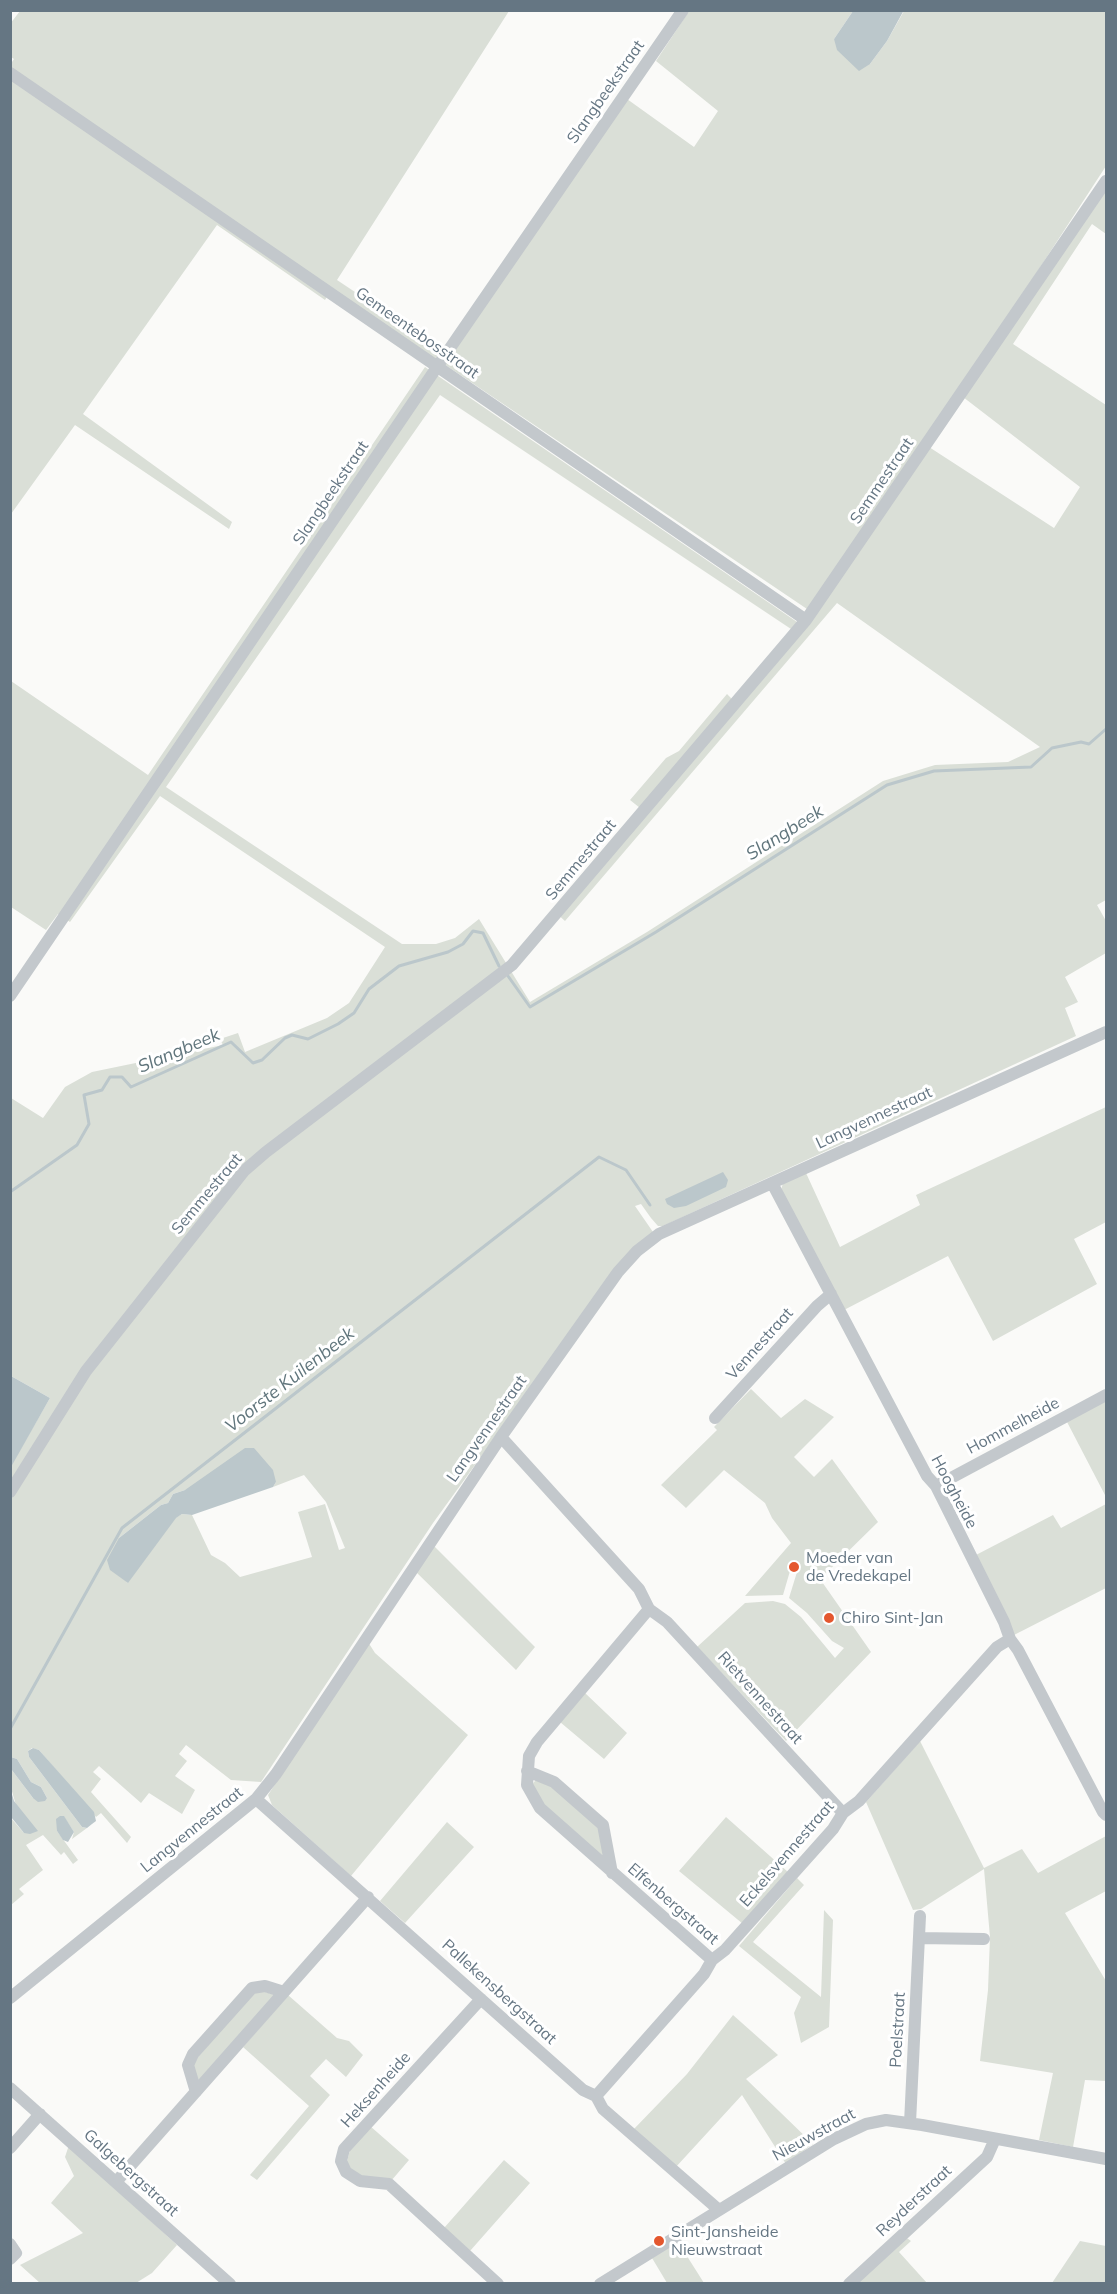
<!DOCTYPE html>
<html>
<head>
<meta charset="utf-8">
<style>
  body { margin:0 }
  #map { position:relative; width:1117px; height:2294px; overflow:hidden; background:#fafaf8; font-family:Mulish,sans-serif }
  canvas { display:block }
  .frame { position:absolute; inset:0; border:12px solid #657683; pointer-events:none }
</style>
</head>
<body>
<div id="map">
<canvas width="1117" height="2294"></canvas>
<div class="frame"></div>
</div>
<script>
const c = document.querySelector('canvas').getContext('2d');
c.lineJoin = 'round';
function paint(path, color) { c.fillStyle = color; c.fill(path, 'evenodd'); }
const shape = rows => new Path2D(rows.map(r => 'M' + r).join(''));
function stroke(path, color, width, dash) { c.strokeStyle = color; c.lineWidth = width; c.lineCap = dash ? 'butt' : 'round'; c.setLineDash(dash || []); c.stroke(path); }
function label(font, color, halo, rows, align = 'center') {
  c.font = font + ' Mulish,sans-serif'; c.lineWidth = 6; c.setLineDash([]); c.textBaseline = 'middle'; c.strokeStyle = halo; c.fillStyle = color; for (const [text, x, y, turn = 0] of rows) {
    c.save(); c.translate(x, y); c.rotate((+turn || 0) * Math.PI / 180); c.textAlign = isNaN(turn) ? turn : align; if (halo) c.strokeText(text, 0, 0); c.fillText(text, 0, 0); c.restore();
  }
}
paint(shape([
  [20,11,509,11,337,280,442,350,435,360,331,290,325,300,217,225,83,414,232,522,229,529,75,425,11,514,10,65,14,59,11,57,10,24],
  [689,11,853,11,834,39,870,64,887,41,904,11,1106,11,1106,166,987,349,929,447,1054,528,1080,487,963,397,1106,190,1106,234,1092,224,1013,344,1106,405,1106,900,1097,905,1106,921,1106,953,1065,977,1078,1002,1065,1008,1076,1036,663,1226,658,1226,651,1218,641,1204,635,1206,653,1232,496,1436,433,1523,261,1782,231,1780,186,1745,179,1754,187,1761,175,1776,195,1790,182,1814,149,1793,141,1803,99,1766,93,1772,101,1779,91,1792,131,1837,127,1843,101,1813,96,1817,39,1750,32,1748,28,1751,29,1757,82,1827,87,1828,72,1839,74,1832,64,1817,57,1831,78,1860,73,1864,64,1852,61,1855,43,1835,26,1845,43,1870,19,1889,24,1894,11,1905,10,1817,24,1833,11,1788,11,1769,33,1798,47,1798,41,1787,31,1782,17,1759,11,1757,10,1467,50,1398,11,1376,11,1098,43,1118,65,1087,92,1072,223,1045,220,1039,238,1033,245,1052,327,1018,349,1003,385,947,160,796,70,922,58,914,46,930,11,907,11,681,148,775,425,367,797,622,807,609,444,364,627,99,694,147,718,111,656,61],
  [440,395,791,629,733,700,727,694,679,751,666,758,630,800,640,808,555,912,565,921,837,603,1040,747,1008,762,935,765,883,781,647,932,530,1002,479,919,455,938,436,944,402,944,166,787],
  [304,1475,326,1502,345,1548,339,1550,325,1504,298,1512,312,1557,240,1577,225,1563,211,1555,192,1515,182,1514,175,1518,127,1583,119,1538,161,1505,168,1503,173,1494,185,1490,276,1482,273,1487],
  [1106,1107,1106,1222,1074,1239,1097,1284,993,1341,948,1256,844,1310,781,1190,783,1183,806,1173,840,1247,920,1205,916,1195],
  [751,1389,781,1418,805,1399,834,1417,794,1457,814,1477,832,1459,878,1522,820,1579,871,1652,786,1741,697,1647,745,1603,773,1601,785,1604,801,1617,835,1658,844,1648,832,1641,807,1613,789,1598,797,1572,790,1571,783,1595,745,1596,791,1543,772,1518,765,1503,724,1470,686,1508,661,1485,717,1430,714,1427],
  [1106,1399,1106,1497,1066,1420],
  [1106,1504,1106,1588,1014,1635,974,1556,1053,1515,1061,1528],
  [433,1545,535,1647,516,1670,415,1571],
  [368,1642,375,1653,468,1735,351,1876,272,1805,268,1795],
  [585,1693,627,1733,604,1759,560,1722],
  [920,1741,984,1868,1022,1849,1038,1873,1106,1836,1106,1891,1065,1913,1106,1981,1106,2081,1085,2080,1073,2147,1039,2140,1053,2073,980,2061,988,1990,990,1937,984,1869,921,1909,913,1910,866,1802],
  [537,1779,550,1783,601,1830,606,1850,602,1857,542,1805,532,1784],
  [726,1817,788,1872,743,1924,679,1871],
  [447,1822,474,1847,405,1923,380,1901],
  [797,1878,804,1885,753,1942,821,1997,824,1910,833,1920,829,2027,801,2043,794,2013,801,1997,739,1946],
  [259,1990,275,1995,199,2081,192,2064,251,1994],
  [288,1995,337,2038,349,2041,363,2055,346,2077,326,2059,310,2076,330,2095,257,2180,250,2175,309,2106,243,2047],
  [733,2015,778,2055,746,2079,813,2144,786,2164,742,2095,675,2168,633,2130,687,2074],
  [370,2126,409,2160,391,2181,363,2179,346,2165,350,2150],
  [69,2145,177,2245,152,2273,136,2283,40,2283,20,2265,83,2233,51,2203,74,2176,65,2157],
  [504,2160,530,2183,470,2251,444,2228],
  [904,2236,911,2241,899,2252,927,2283,853,2284],
  [1080,2241,1106,2246,1106,2283,1052,2283],
  [678,2242,704,2283,667,2283,652,2258]
]), '#dadfd7');
paint(shape([
  [904,10,887,41,870,64,859,71,837,50,834,39,853,11],
  [723,1172,728,1180,726,1187,686,1206,674,1208,667,1204,665,1199],
  [11,1376,50,1398,11,1467],
  [245,1448,254,1448,273,1470,276,1482,273,1487,192,1515,182,1514,176,1518,128,1583,110,1570,107,1560,119,1538,161,1505,168,1503,173,1494,185,1490],
  [33,1748,39,1750,94,1812,96,1821,92,1824,87,1828,82,1827,29,1757,28,1751],
  [11,1757,17,1759,31,1782,41,1787,47,1798,45,1801,38,1802,33,1798,11,1769],
  [10,1788,14,1801,38,1831,30,1834,24,1833,11,1817],
  [60,1816,64,1816,74,1832,68,1842,63,1840,57,1831,56,1819]
]), '#bbc7cb');
stroke(shape([
  [508,976,530,1007,656,932,887,785,934,771,1031,767,1052,748,1081,742,1089,744,1106,729],
  [10,1192,77,1145,89,1124,84,1095,102,1090,110,1077,122,1077,131,1087,231,1042,253,1063,262,1060,285,1038,292,1035,308,1039,338,1024,354,1013,369,989,399,966,448,952,463,944,473,931,483,933,499,966],
  [10,1729,122,1528,599,1157,626,1170,650,1205]
]), '#bbc7cb', 3);
stroke(shape([
  [10,73,806,620],
  [10,996,437,367,683,10],
  [772,1183,927,1476,936,1486,1004,1622,1010,1639,1018,1650,1103,1812,1106,1815],
  [715,1418,817,1306,831,1294],
  [501,1437,639,1589,649,1609,667,1622,843,1813],
  [936,1486,1106,1395],
  [10,1492,86,1371,244,1171,266,1152,512,965,806,620,1106,181],
  [649,1609,537,1742,529,1756,527,1785,540,1808,712,1960],
  [527,1771,554,1782,603,1825,612,1873],
  [256,1799,583,2090,596,2096,603,2109,719,2210],
  [919,1938,984,1939],
  [10,1998,256,1799,276,1774,501,1437,618,1272,637,1251,659,1234,1106,1032],
  [481,1999,344,2149,341,2161,346,2172,360,2181,389,2184,498,2284],
  [10,2088,230,2284],
  [196,2092,188,2065,193,2054,252,1988,265,1986,284,1992],
  [596,2096,704,1974,712,1960,725,1950,833,1829,843,1813,859,1801,997,1647,1010,1639],
  [910,2123,920,1916],
  [10,2148,40,2114],
  [116,2182,368,1897],
  [10,2244,16,2253,10,2259],
  [600,2284,834,2139,866,2124,886,2120,922,2125,1106,2159],
  [849,2284,987,2157,995,2139]
]), '#c3c8cc', 12);
for (const [x, y, r, color] of [
  [794,1567,6,"#e4572e"],
  [829,1618,6,"#e4572e"],
  [659,2241,6,"#e4572e"]
]) { const dot = new Path2D(); dot.arc(x, y, r, 0, 2 * Math.PI); c.fillStyle = color; c.fill(dot); stroke(dot, '#fff', 2); }
label('16px', '#657683', '#fff', [
  ["Slangbeekstraat",606,92,-55],
  ["Gemeentebosstraat",417,333,35],
  ["Semmestraat",882,481,-56],
  ["Slangbeekstraat",331,493,-56],
  ["Semmestraat",581,860,-50],
  ["Langvennestraat",874,1118,-25],
  ["Semmestraat",207,1194,-50],
  ["Vennestraat",760,1344,-48],
  ["Hommelheide",1013,1426,-28],
  ["Langvennestraat",487,1429,-55],
  ["Hoogheide",954,1492,62],
  ["Rietvennestraat",760,1698,48],
  ["Langvennestraat",192,1830,-39],
  ["Eckelsvennestraat",787,1854,-49],
  ["Elfenbergstraat",673,1904,41],
  ["Pallekensbergstraat",499,1992,42],
  ["Poelstraat",898,2030,-87],
  ["Heksenheide",376,2090,-48],
  ["Nieuwstraat",814,2135,-29],
  ["Galgebergstraat",131,2173,42],
  ["Reyderstraat",914,2201,-43]
]);
label('16px', '#657683', '#fff', [
  ["Moeder van",806,1558],
  ["de Vredekapel",806,1576],
  ["Chiro Sint-Jan",841,1618],
  ["Sint-Jansheide",671,2232],
  ["Nieuwstraat",671,2250]
], 'left');
label('italic 18px', '#60757c', '#fff', [
  ["Slangbeek",785,833,-32],
  ["Slangbeek",179,1051,-23],
  ["Voorste Kuilenbeek",290,1380,-38]
]);
</script>
</body>
</html>
